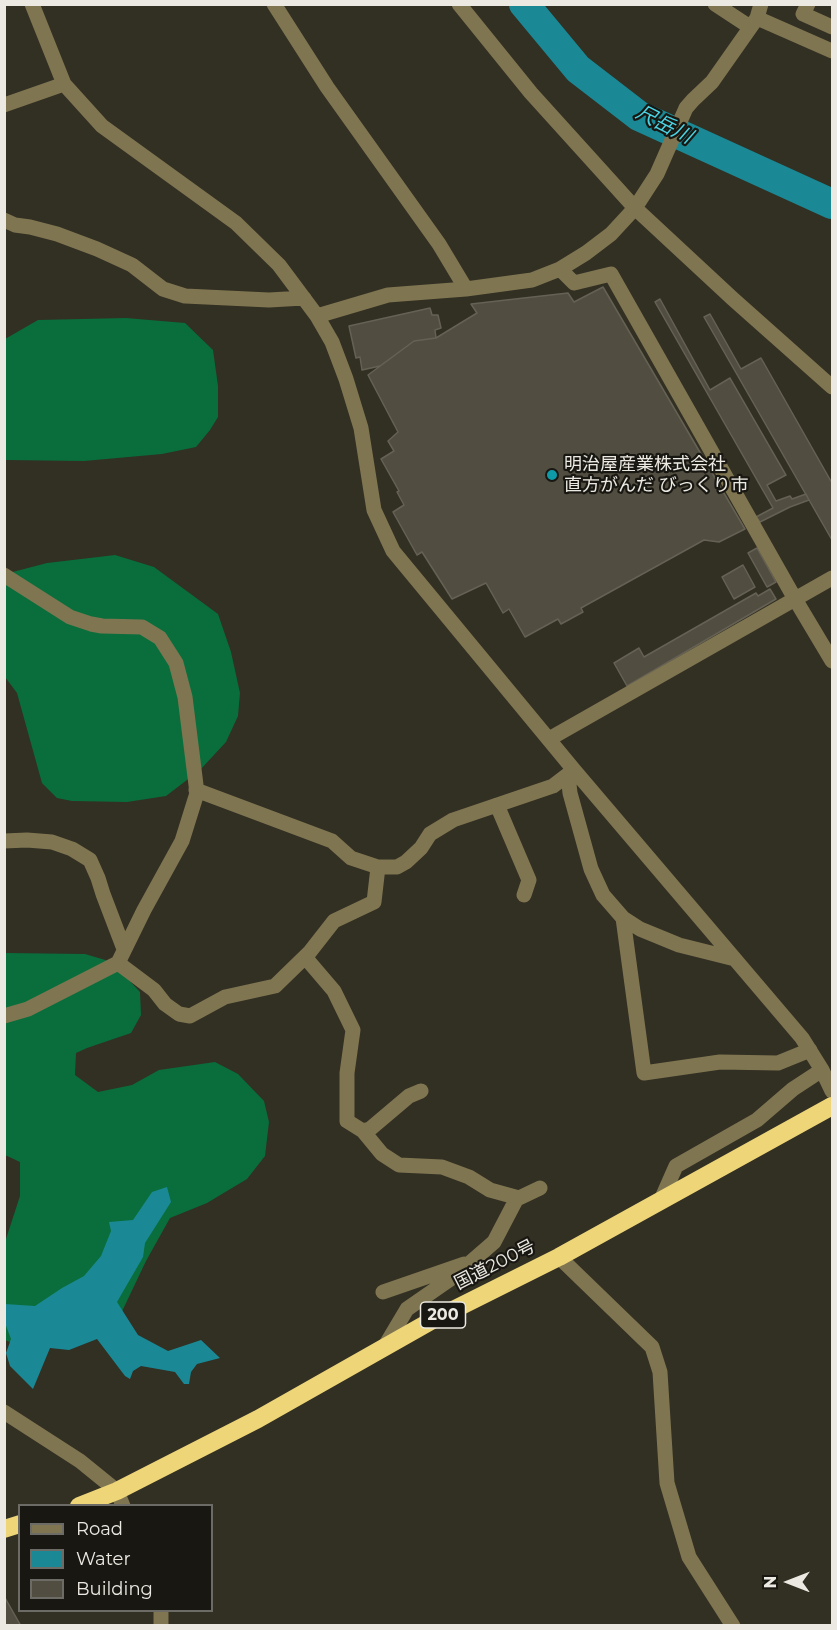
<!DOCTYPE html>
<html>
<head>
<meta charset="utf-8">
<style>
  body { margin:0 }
  #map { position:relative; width:837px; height:1630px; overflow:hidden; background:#322f23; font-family:Montserrat,sans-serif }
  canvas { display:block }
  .frame { position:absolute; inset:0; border:6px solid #ebe9e1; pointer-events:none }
  .legend { position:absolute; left:18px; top:1504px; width:195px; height:108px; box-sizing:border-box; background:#191712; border:2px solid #6d6b65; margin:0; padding:8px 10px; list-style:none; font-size:18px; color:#ebe9e1 }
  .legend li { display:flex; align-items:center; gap:12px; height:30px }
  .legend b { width:30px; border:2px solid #6d6b65 }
  .north { position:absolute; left:759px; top:1552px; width:60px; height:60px; -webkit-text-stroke:4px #191712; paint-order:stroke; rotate:270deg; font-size:16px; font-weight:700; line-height:24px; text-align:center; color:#ebe9e1 }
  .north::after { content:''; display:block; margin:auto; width:21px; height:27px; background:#ebe9e1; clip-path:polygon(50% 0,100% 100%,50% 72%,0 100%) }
</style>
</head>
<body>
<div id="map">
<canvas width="837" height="1630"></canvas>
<div class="frame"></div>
<ul class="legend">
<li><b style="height:8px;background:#7f7551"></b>Road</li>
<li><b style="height:16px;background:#1a8995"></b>Water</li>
<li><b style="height:16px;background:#514e41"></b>Building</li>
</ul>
<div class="north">N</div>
</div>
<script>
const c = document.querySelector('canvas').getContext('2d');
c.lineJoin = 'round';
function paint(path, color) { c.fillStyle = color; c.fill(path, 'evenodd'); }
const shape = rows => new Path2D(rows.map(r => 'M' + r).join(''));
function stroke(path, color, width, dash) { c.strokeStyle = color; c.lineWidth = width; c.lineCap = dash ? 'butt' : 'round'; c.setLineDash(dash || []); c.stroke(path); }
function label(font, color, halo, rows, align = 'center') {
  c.font = font + ' Montserrat,"Noto Sans JP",sans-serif'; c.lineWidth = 4.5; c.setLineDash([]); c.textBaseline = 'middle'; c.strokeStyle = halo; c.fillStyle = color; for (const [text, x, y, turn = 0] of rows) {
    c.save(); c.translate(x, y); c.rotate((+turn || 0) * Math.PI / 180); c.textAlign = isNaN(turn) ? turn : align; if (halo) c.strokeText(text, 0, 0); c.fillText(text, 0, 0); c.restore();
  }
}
paint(shape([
  [126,318,185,323,213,350,218,386,218,417,210,430,196,447,162,454,84,461,5,460,5,339,38,320],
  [115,555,154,567,218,614,231,652,240,693,238,716,226,742,200,770,166,796,127,802,72,801,57,798,42,783,17,693,5,677,5,574,47,563],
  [5,953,85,954,112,962,140,992,141,1015,131,1033,87,1048,76,1053,75,1075,98,1092,132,1085,159,1070,215,1062,238,1074,264,1101,269,1122,265,1156,247,1179,207,1203,170,1218,146,1261,117,1322,74,1344,44,1349,27,1349,5,1340,4,1245,20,1196,20,1162,5,1155]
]), '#096e3b');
paint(shape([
  [167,1187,171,1202,145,1243,143,1257,117,1302,138,1335,168,1351,201,1340,220,1358,197,1364,191,1372,189,1384,184,1384,175,1372,141,1366,133,1371,130,1379,125,1376,97,1339,69,1350,50,1348,33,1389,10,1366,6,1353,11,1339,5,1323,5,1304,35,1306,62,1288,84,1276,101,1256,111,1231,109,1222,133,1220,152,1192]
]), '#1a8995');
stroke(shape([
  [524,4,578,69,639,116,832,204]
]), '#1a8995', 30);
const building = shape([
  [603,287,745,529,719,542,704,540,581,608,583,612,561,624,558,619,525,637,509,609,503,613,486,583,452,599,422,552,417,555,393,512,404,505,397,492,399,491,381,459,394,451,388,441,398,432,368,375,414,341,436,338,477,313,471,304,568,293,574,302,603,287],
  [660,299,710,390,730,378,786,475,767,485,776,501,790,496,792,499,806,494,809,500,790,507,760,522,756,517,773,508,655,302,660,299],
  [430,308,432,315,438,315,441,328,435,330,436,338,414,341,380,366,362,370,360,357,356,358,349,326,430,308],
  [710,314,741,369,761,358,832,483,832,540,704,317,710,314],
  [757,548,776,582,767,587,748,553,757,548],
  [743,565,755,587,734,599,722,577,743,565],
  [770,589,776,599,627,686,614,663,639,648,644,657,756,593,758,596,770,589],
  [4,1596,21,1626,4,1626,4,1596]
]);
paint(building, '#514e41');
stroke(building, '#656255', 1.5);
stroke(shape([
  [32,4,64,84,102,126,236,223,279,265,317,316,332,342,346,379,361,428,374,510,393,551,574,770,802,1038,822,1070,832,1091],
  [274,4,327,87,439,244,466,289],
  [459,4,531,93,635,208,733,299,832,387],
  [715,4,750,27],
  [808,4,803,14,832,27],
  [757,18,832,51],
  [4,105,64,84],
  [4,220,15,225,30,227,57,234,97,249,132,265,163,289,185,296,269,300,304,298],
  [560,269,574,283,611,274,795,599,832,661],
  [317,316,388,295,466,289,532,280,560,269,586,253,611,234,635,208,657,174,686,108,693,100,712,82,757,18,761,4],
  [4,575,70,617,91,624,102,626,142,627,160,638,176,663,185,697,197,793,182,841,144,910,118,963,28,1009,4,1016],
  [549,739,832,578],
  [568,775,570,793,591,869,603,895,623,918,640,929,679,945,735,959],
  [196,790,332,841,351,858,378,867,397,867,406,862,421,848,430,834,453,820,553,786,574,770],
  [497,805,529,880,524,895],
  [4,841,27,840,52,842,72,849,90,860,98,878,103,894,124,949],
  [623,918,644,1073,720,1062,778,1063,810,1050],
  [305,957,334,991,353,1030,347,1073,347,1121,363,1131,370,1129,409,1096,421,1091],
  [118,963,154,990,165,1004,179,1014,190,1016,225,997,275,986,309,953,334,921,374,902,378,867],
  [363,1131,382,1154,399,1165,442,1167,469,1177,490,1190,519,1198,540,1188],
  [661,1200,676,1166,757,1120,793,1089,822,1070],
  [559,1257,652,1347,660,1372,667,1483,689,1557,733,1626],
  [383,1292,464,1264],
  [385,1346,407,1309,456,1275,494,1242,517,1198],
  [4,1412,80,1461,117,1491,123,1506],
  [161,1610,161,1626]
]), '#7f7551', 15);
stroke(shape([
  [79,1506,117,1491,258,1419,431,1321,559,1257,832,1106],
  [4,1529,20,1524]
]), '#eed578', 18);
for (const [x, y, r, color] of [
  [552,475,6,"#0f9aa8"]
]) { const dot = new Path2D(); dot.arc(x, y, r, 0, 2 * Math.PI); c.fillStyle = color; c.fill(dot); stroke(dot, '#191712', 2); }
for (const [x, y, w] of [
  [443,1315,45]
]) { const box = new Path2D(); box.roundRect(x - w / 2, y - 13, w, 26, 4.5); c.fillStyle = '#191712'; c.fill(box); stroke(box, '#ebe9e1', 1.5); }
label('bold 16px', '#ebe9e1', null, [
  ["200",443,1315]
]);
label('18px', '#ebe9e1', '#191712', [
  ["明治屋産業株式会社",564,465],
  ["直方がんだ びっくり市",564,486]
], 'left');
label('18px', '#ebe9e1', '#191712', [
  ["国道200号",495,1265,-27]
]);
label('italic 20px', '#4ad3e3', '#191712', [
  ["尺岳川",664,125,27]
]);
</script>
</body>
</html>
